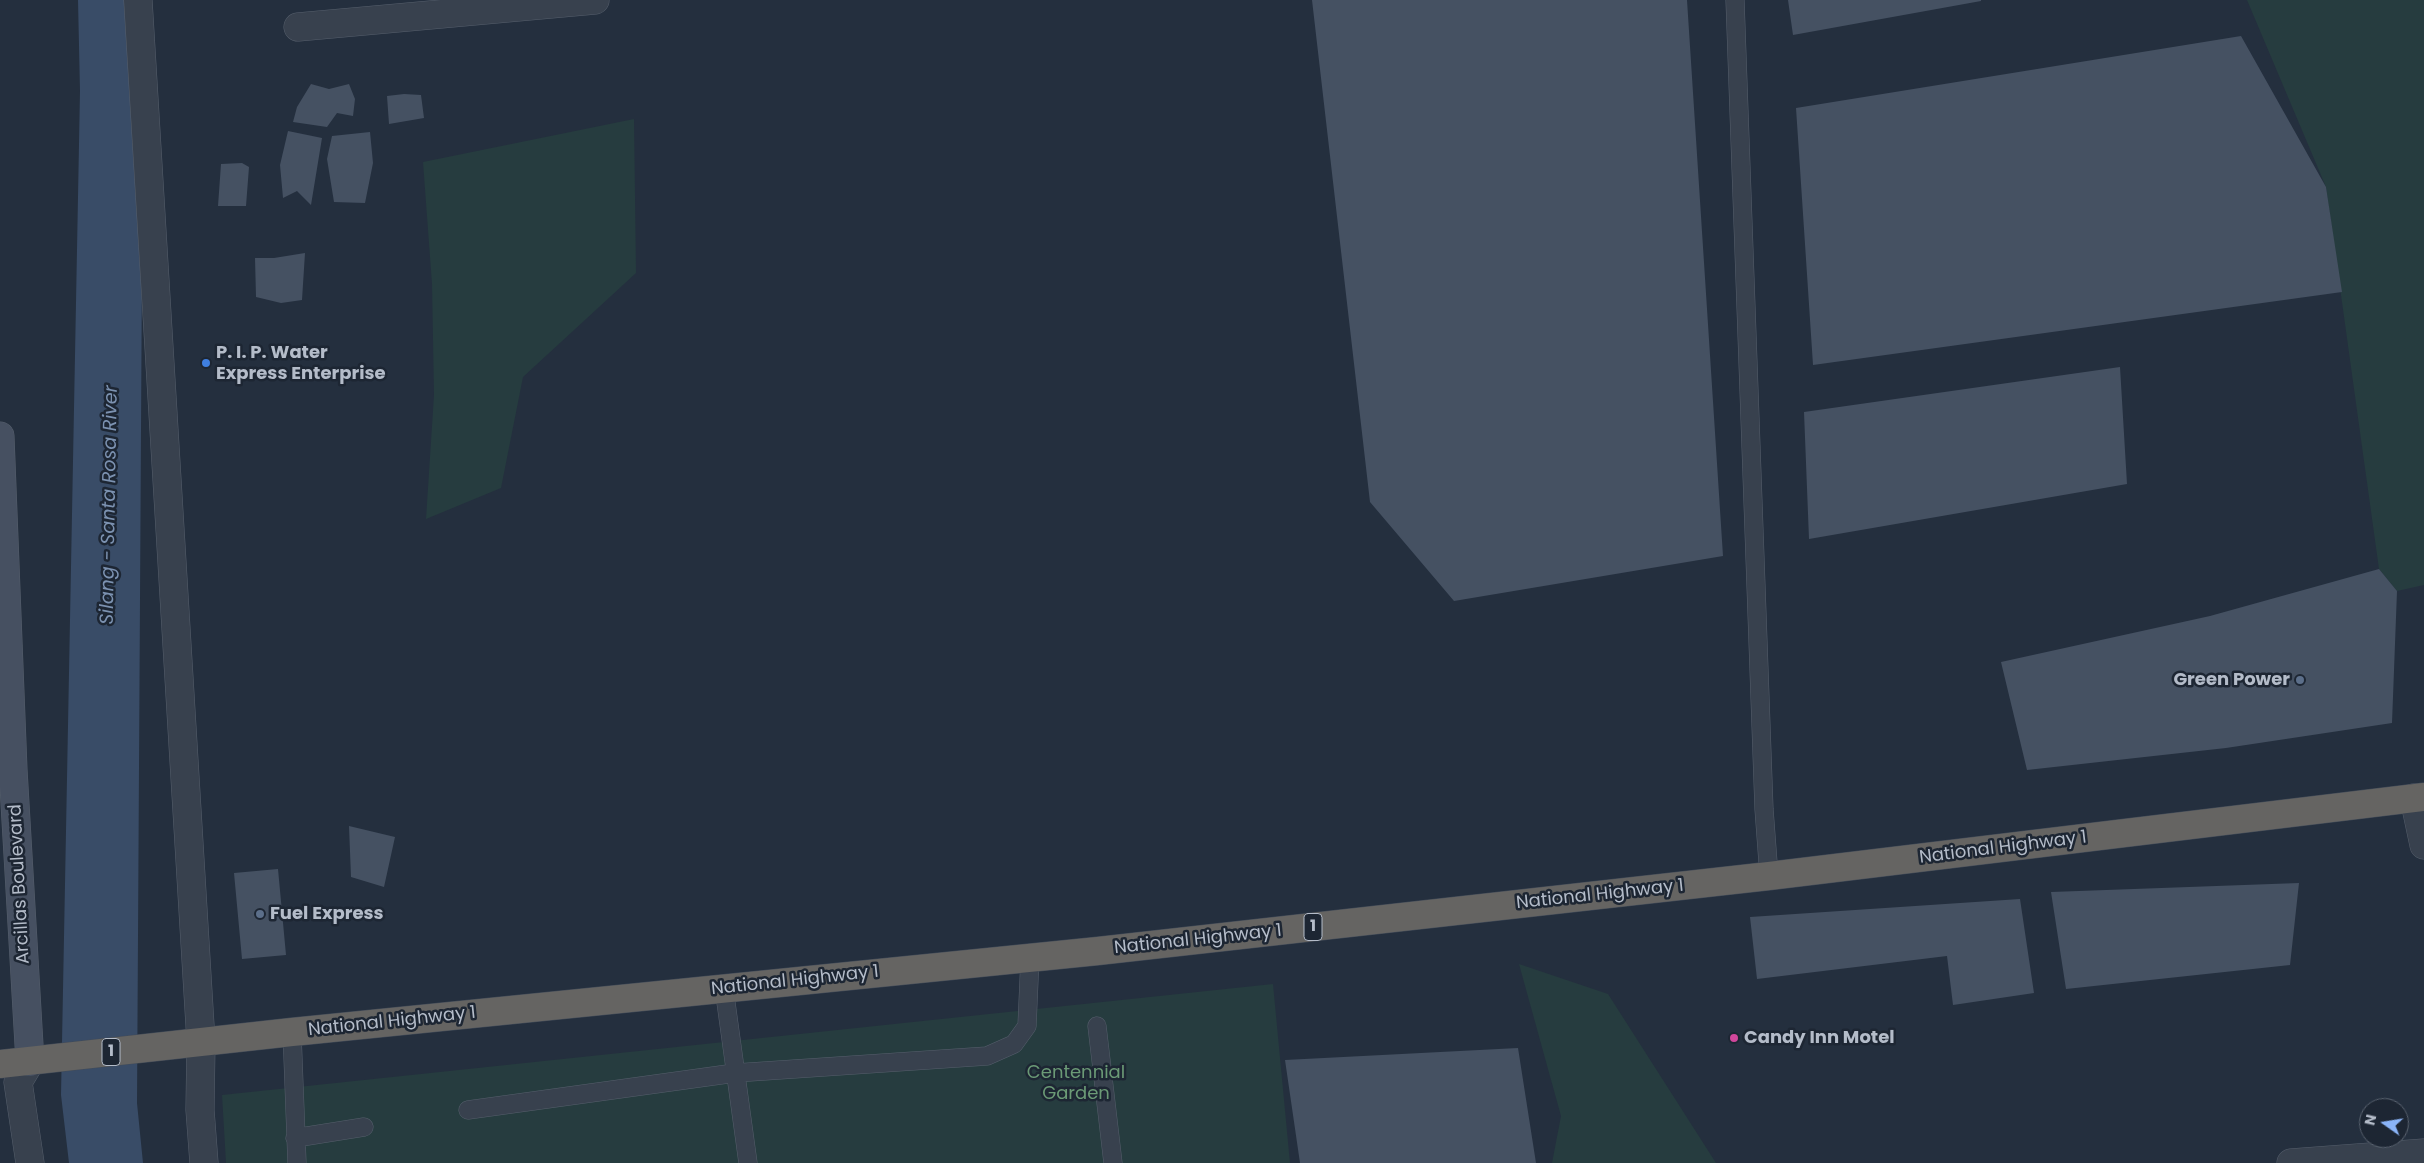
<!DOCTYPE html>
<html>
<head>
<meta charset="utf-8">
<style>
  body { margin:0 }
  #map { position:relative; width:2424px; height:1163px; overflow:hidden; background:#242f3e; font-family:Poppins,sans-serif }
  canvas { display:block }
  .north { position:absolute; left:2359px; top:1098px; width:50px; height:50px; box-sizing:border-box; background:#1d2633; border:1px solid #59626f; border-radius:50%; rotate:283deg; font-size:14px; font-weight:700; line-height:20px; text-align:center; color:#b4bcc9 }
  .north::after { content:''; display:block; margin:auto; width:18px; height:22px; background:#8ab4f8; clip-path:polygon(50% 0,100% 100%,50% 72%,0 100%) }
</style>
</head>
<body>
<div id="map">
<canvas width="2424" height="1163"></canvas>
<div class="north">N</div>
</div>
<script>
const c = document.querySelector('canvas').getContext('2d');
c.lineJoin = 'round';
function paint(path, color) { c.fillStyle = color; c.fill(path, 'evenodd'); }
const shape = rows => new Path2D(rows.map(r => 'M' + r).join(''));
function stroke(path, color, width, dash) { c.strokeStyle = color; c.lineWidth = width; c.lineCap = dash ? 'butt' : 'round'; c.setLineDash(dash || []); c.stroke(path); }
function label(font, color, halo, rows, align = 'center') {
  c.font = font + ' Poppins,sans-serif'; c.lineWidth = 5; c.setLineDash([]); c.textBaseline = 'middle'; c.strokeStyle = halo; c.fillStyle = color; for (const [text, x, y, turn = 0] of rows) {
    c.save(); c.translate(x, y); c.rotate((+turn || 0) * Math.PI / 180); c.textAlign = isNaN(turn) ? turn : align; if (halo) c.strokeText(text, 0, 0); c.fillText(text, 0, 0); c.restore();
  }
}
paint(shape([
  [2247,0,2424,0,2424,585,2397,591,2379,569,2326,187],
  [634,119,636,273,523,377,501,488,426,519,434,395,432,284,423,162],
  [1519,964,1608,994,1716,1163,1552,1163,1561,1116],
  [1273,984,1290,1163,226,1163,222,1095]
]), '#263c3f');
paint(shape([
  [78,0,135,0,143,94,137,1103,143,1163,69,1163,61,1095,80,91]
]), '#394c67');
paint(shape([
  [1312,0,1687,0,1723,556,1454,601,1370,502],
  [1788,0,1981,0,1981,1,1793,35],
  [2241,36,2326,187,2342,292,1813,365,1796,108],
  [311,84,329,89,349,84,355,99,353,116,337,113,327,127,293,122,297,107],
  [404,94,421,95,424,118,389,124,387,96],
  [288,131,322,138,311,205,297,191,283,198,280,165],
  [370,132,373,163,365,203,334,202,327,159,332,136],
  [242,163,249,167,246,206,218,206,221,164],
  [305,253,302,300,281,303,256,297,255,258,274,258],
  [2120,367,2127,484,1809,539,1804,412],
  [2379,569,2397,591,2392,723,2226,748,2027,770,2001,662,2210,616],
  [349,826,395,837,384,887,351,877],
  [278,869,286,955,242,959,234,873],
  [2299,883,2290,965,2066,989,2051,892],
  [2020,899,2034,993,1953,1005,1947,956,1757,979,1750,917],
  [1518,1048,1536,1163,1300,1163,1285,1060]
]), '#455162');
const service = shape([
  [1735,0,1764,809,1769,876],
  [724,988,748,1163],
  [1097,1026,1113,1163],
  [292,1032,297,1163],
  [468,1110,735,1073,987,1056,1014,1044,1027,1026,1030,957],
  [295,1138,364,1127]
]);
const minor = shape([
  [138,0,201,1042,200,1110,204,1163],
  [298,27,595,0],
  [30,1163,18,1082,30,1062],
  [2291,1163,2424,1153]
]);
const tertiary = shape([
  [2414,798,2424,845]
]);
const secondary = shape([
  [0,436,13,769,30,1062]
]);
const trunk = shape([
  [0,1064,292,1032,1098,951,1769,876,2424,797]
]);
stroke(service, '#565f6c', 19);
stroke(minor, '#565f6c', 29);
stroke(tertiary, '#565f6c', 29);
stroke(secondary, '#565f6c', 29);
stroke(trunk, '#434c59', 29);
stroke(service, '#38414e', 18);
stroke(minor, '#38414e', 28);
stroke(tertiary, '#38414e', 28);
stroke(secondary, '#465061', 28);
stroke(trunk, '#656462', 28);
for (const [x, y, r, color] of [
  [206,363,5,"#3f7fe0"],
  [2300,680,5,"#5c6f8a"],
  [260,914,5,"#5c6f8a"],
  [1734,1038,5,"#d1479c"]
]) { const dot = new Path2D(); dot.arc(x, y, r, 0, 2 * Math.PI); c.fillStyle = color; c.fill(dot); stroke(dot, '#1d2633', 2); }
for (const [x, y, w] of [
  [1313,927,18],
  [111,1052,18]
]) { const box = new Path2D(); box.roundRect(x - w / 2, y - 13.5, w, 27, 4); c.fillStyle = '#1d2633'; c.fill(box); stroke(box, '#b4bcc9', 1); }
label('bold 16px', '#b4bcc9', null, [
  ["1",1313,927],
  ["1",111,1052]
]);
label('bold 18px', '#b4bcc9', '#1d2633', [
  ["P. I. P. Water",216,353],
  ["Express Enterprise",216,374],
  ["Green Power",2290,680,"right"],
  ["Fuel Express",270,914],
  ["Candy Inn Motel",1744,1038]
], 'left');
label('18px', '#b4bcc9', '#1d2633', [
  ["National Highway 1",2003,848,-7],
  ["Arcillas Boulevard",20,884,-93],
  ["National Highway 1",1600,895,-6],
  ["National Highway 1",1198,940,-6],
  ["National Highway 1",795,981,-6],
  ["National Highway 1",392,1022,-6]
]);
label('18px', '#6b9a76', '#1d2633', [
  ["Centennial",1076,1073],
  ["Garden",1076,1094]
]);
label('italic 19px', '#7c92b1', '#1d2633', [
  ["Silang - Santa Rosa River",110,505,-89]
]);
</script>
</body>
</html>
